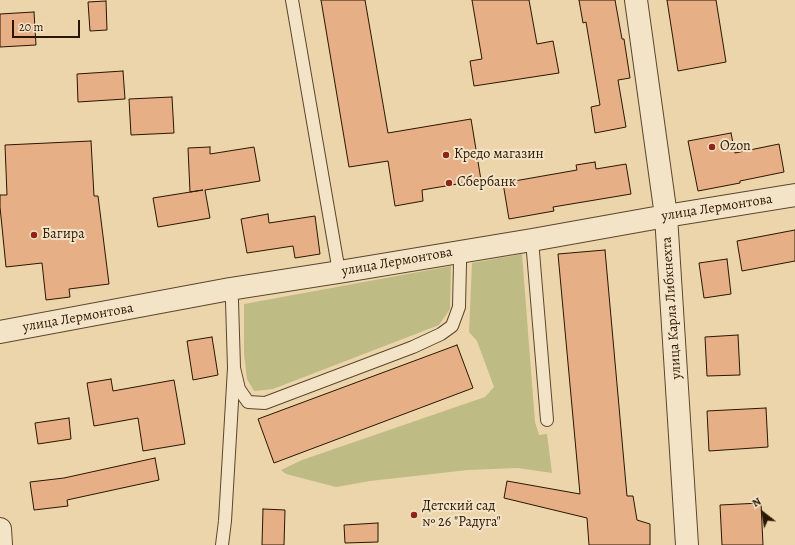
<!DOCTYPE html>
<html>
<head>
<meta charset="utf-8">
<style>
  body { margin:0 }
  #map { position:relative; width:795px; height:545px; overflow:hidden; background:#ecd5ab; font-family:Alegreya,serif }
  canvas { display:block }
  .north { position:absolute; left:743px; top:493px; width:40px; height:40px; -webkit-text-stroke:3px #f3e4c8; paint-order:stroke; rotate:329deg; font-size:11px; font-weight:700; line-height:16px; text-align:center; color:#291601 }
  .north::after { content:''; display:block; margin:auto; width:14px; height:18px; background:#291601; clip-path:polygon(50% 0,100% 100%,50% 72%,0 100%) }
  .scale { position:absolute; left:12px; top:20px; width:68px; height:18px; box-sizing:border-box; border:2px solid #291601; border-top:0; padding-left:5px; font-size:12px; line-height:14px; white-space:nowrap; color:#291601; -webkit-text-stroke:3px #f3e4c8; paint-order:stroke }
</style>
</head>
<body>
<div id="map">
<canvas width="795" height="545"></canvas>
<div class="north">N</div>
<div class="scale">20 m</div>
</div>
<script>
const c = document.querySelector('canvas').getContext('2d');
c.lineJoin = 'round';
function paint(path, color) { c.fillStyle = color; c.fill(path, 'evenodd'); }
const shape = rows => new Path2D(rows.map(r => 'M' + r).join(''));
function stroke(path, color, width, dash) { c.strokeStyle = color; c.lineWidth = width; c.lineCap = dash ? 'butt' : 'round'; c.setLineDash(dash || []); c.stroke(path); }
function label(font, color, halo, rows, align = 'center') {
  c.font = font + ' Alegreya,serif'; c.lineWidth = 4; c.setLineDash([]); c.textBaseline = 'middle'; c.strokeStyle = halo; c.fillStyle = color; for (const [text, x, y, turn = 0] of rows) {
    c.save(); c.translate(x, y); c.rotate((+turn || 0) * Math.PI / 180); c.textAlign = isNaN(turn) ? turn : align; if (halo) c.strokeText(text, 0, 0); c.fillText(text, 0, 0); c.restore();
  }
}
paint(shape([
  [522,254,535,422,539,435,547,434,552,473,518,468,468,470,370,481,336,487,286,474,281,470,302,460,485,397,494,387,477,341,469,332,472,263],
  [451,266,450,309,439,325,273,389,254,391,247,379,244,354,244,304]
]), '#bebc84');
const building = shape([
  [321,0,365,0,388,133,471,119,481,180,422,190,423,201,395,206,388,161,349,167,321,0],
  [472,0,529,0,537,44,553,41,559,73,474,86,470,61,482,59,472,0],
  [579,0,615,0,622,39,624,39,630,78,618,80,626,127,595,133,591,107,600,105,586,22,583,23,579,0],
  [667,0,716,0,726,62,678,71,667,0],
  [106,1,107,30,90,31,88,2,106,1],
  [34,12,36,45,0,47,0,14,34,12],
  [123,71,125,99,78,102,77,74,123,71],
  [172,97,174,133,131,135,129,99,172,97],
  [731,133,735,153,779,144,784,172,740,181,740,183,698,191,688,141,731,133],
  [91,141,94,196,98,196,109,284,69,289,70,297,46,300,42,263,6,267,0,207,0,195,7,195,5,145,91,141],
  [210,147,210,154,254,147,260,181,205,190,210,218,158,227,153,198,203,190,190,192,188,148,210,147],
  [595,162,596,169,626,164,631,194,553,207,554,211,509,219,503,183,577,170,576,165,595,162],
  [268,214,269,223,315,216,320,254,295,258,293,246,247,253,241,219,268,214],
  [795,230,795,261,742,271,737,241,795,230],
  [605,250,627,496,633,496,637,520,650,524,650,545,589,545,587,518,504,498,507,481,580,494,558,254,605,250],
  [727,259,731,294,704,298,699,263,727,259],
  [738,335,740,375,707,376,705,337,738,335],
  [212,337,218,375,193,380,187,341,212,337],
  [457,345,473,388,274,463,258,419,457,345],
  [111,379,113,391,174,380,185,444,143,451,138,418,94,426,87,383,111,379],
  [766,408,768,447,709,451,707,411,766,408],
  [69,418,71,439,38,444,35,423,69,418],
  [155,458,159,480,67,500,68,506,34,510,30,482,64,478,155,458],
  [761,503,763,545,722,545,720,505,761,503],
  [263,509,285,510,284,545,262,545,263,509],
  [378,523,378,542,345,543,344,525,378,523]
]);
paint(building, '#e6af85');
stroke(building, '#291601', 1);
const lane = shape([
  [292,0,339,272],
  [532,240,547,420],
  [234,368,239,389,248,402,265,403,413,347,441,334,452,326,459,307,460,263,459,252],
  [222,545,225,521,234,368,232,301,230,289]
]);
const street = shape([
  [636,0,666,216,687,545],
  [0,332,230,289,339,272,532,240,666,216,795,195],
  [0,529,1,545]
]);
stroke(lane, '#5a462c', 14);
stroke(street, '#5a462c', 24);
stroke(lane, '#f3e4c8', 12);
stroke(street, '#f3e4c8', 22);
for (const [x, y, r, color] of [
  [712,147,4,"#8f2418"],
  [446,155,4,"#8f2418"],
  [449,183,4,"#8f2418"],
  [34,235,4,"#8f2418"],
  [414,515,4,"#8f2418"]
]) { const dot = new Path2D(); dot.arc(x, y, r, 0, 2 * Math.PI); c.fillStyle = color; c.fill(dot); stroke(dot, '#f3e4c8', 1.5); }
label('14px', '#291601', '#f3e4c8', [
  ["Ozon",720,147],
  ["Кредо магазин",454,155],
  ["Сбербанк",457,183],
  ["Багира",42,235],
  ["Детский сад",422,507],
  ["№ 26 \"Радуга\"",422,523]
], 'left');
label('14px', '#291601', '#f3e4c8', [
  ["улица Лермонтова",717,208,-9],
  ["улица Лермонтова",397,262,-10],
  ["улица Карла Либкнехта",672,308,-94],
  ["улица Лермонтова",78,318,-10]
]);
</script>
</body>
</html>
